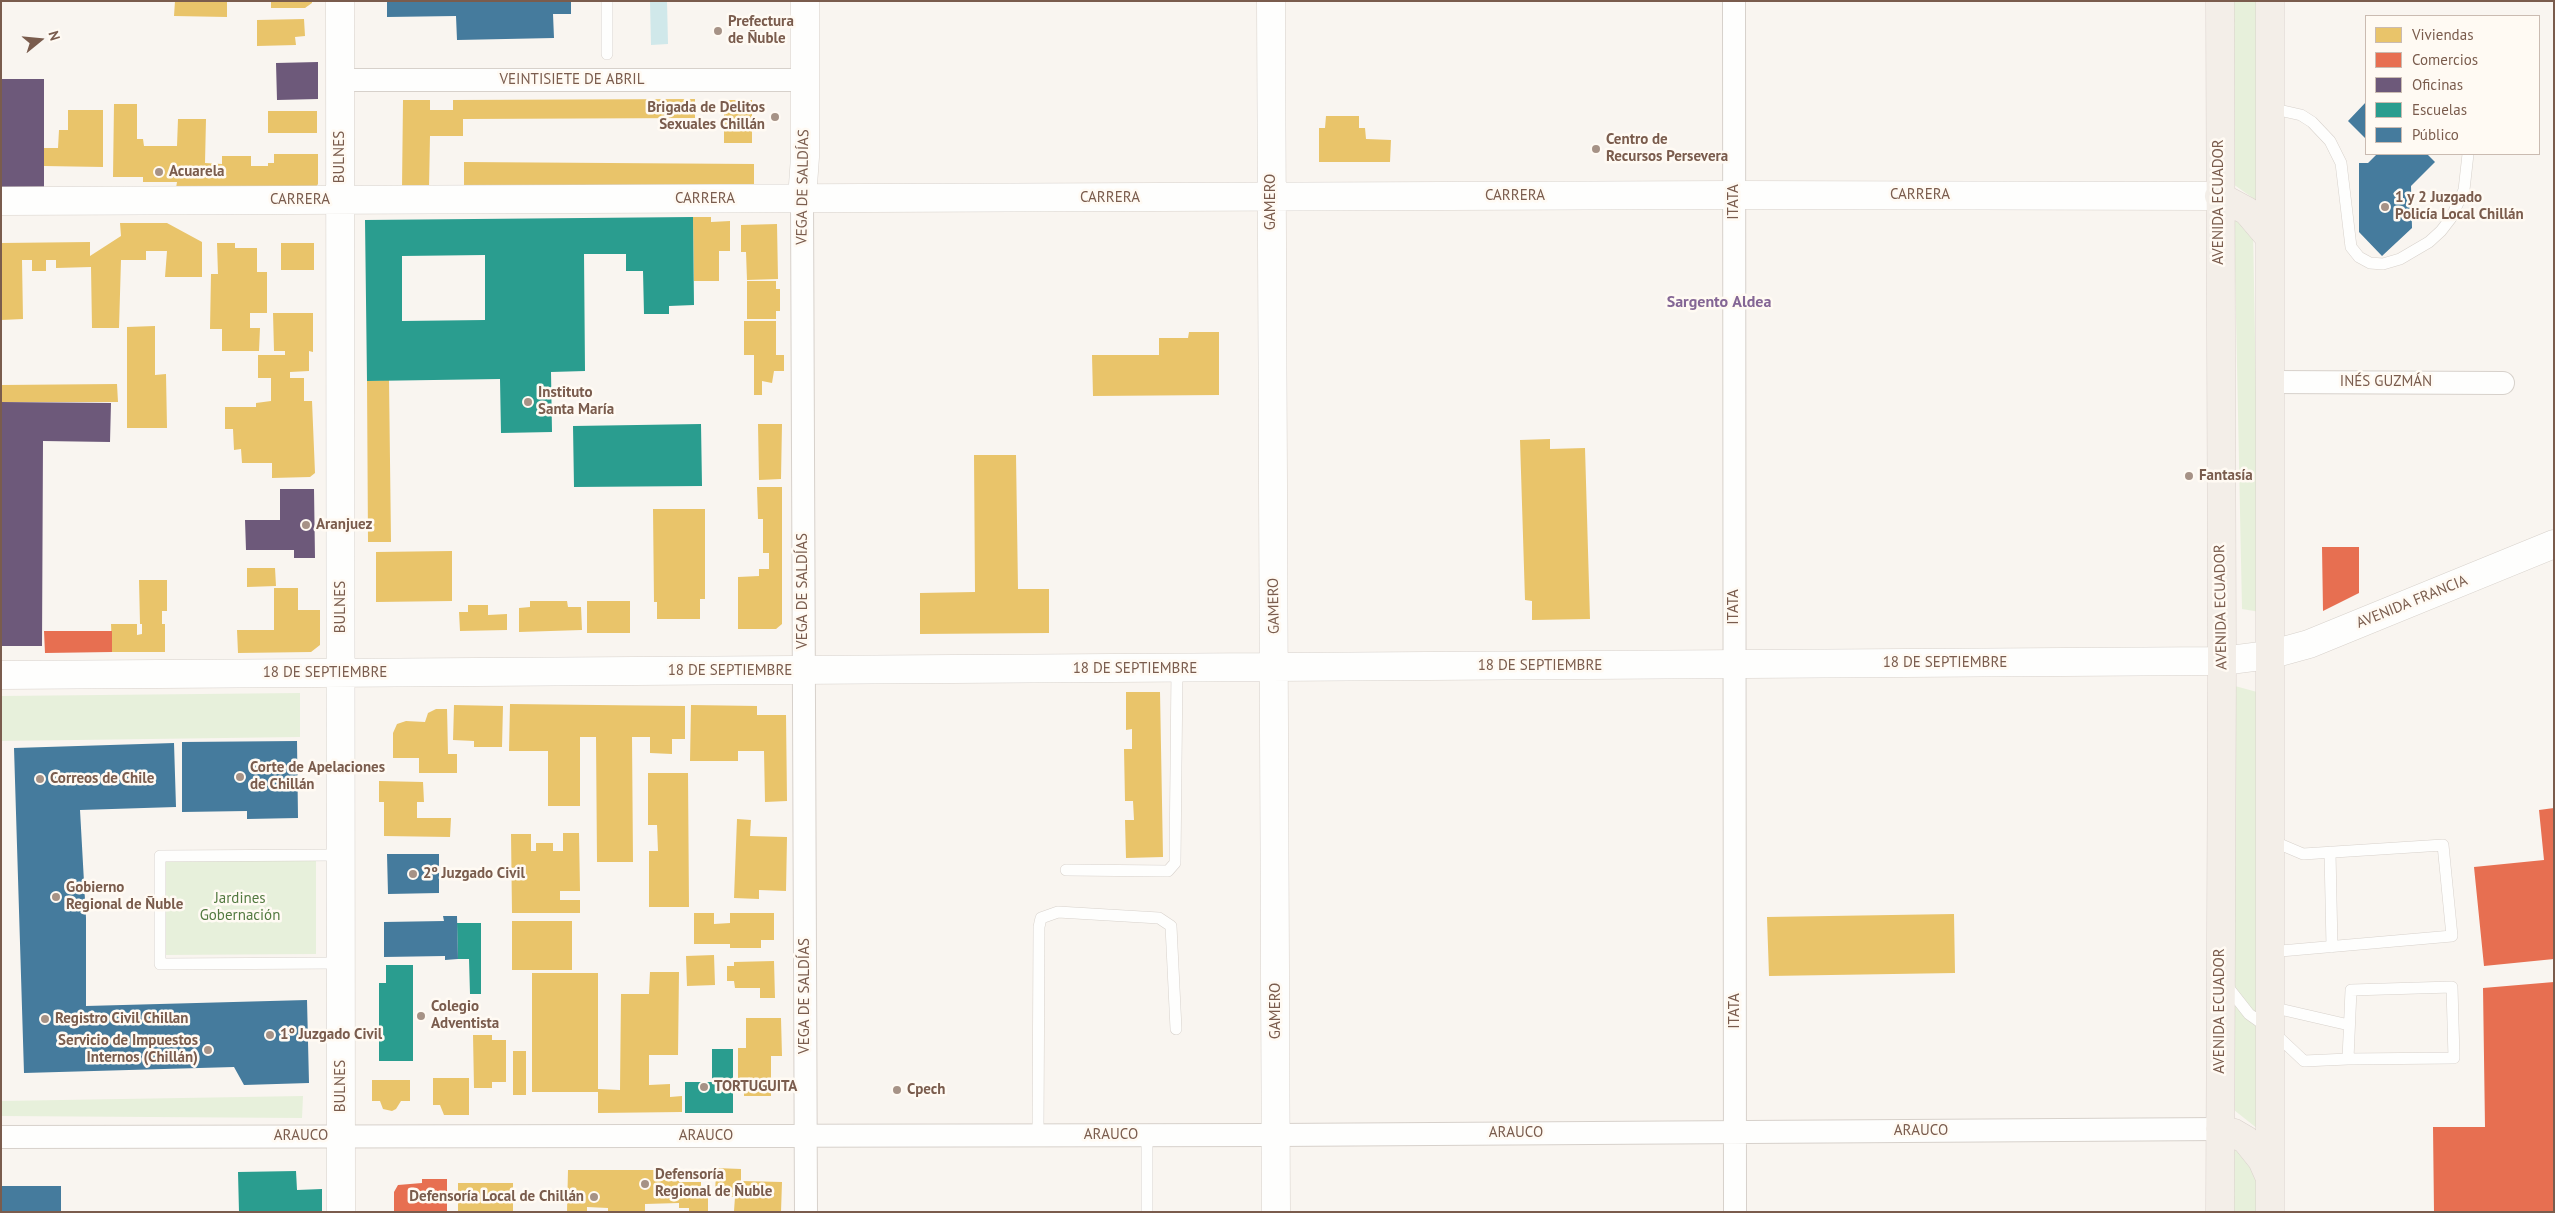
<!DOCTYPE html>
<html>
<head>
<meta charset="utf-8">
<style>
  body { margin:0 }
  #map { position:relative; width:2555px; height:1213px; overflow:hidden; background:#f9f5f0; font-family:"PT Sans",sans-serif }
  canvas { display:block }
  .frame { position:absolute; inset:0; border:2px solid #7a5c4d; pointer-events:none }
  .legend { position:absolute; left:2365px; top:15px; width:175px; height:140px; box-sizing:border-box; background:#fffaf3; border:1px solid #cabbb1; margin:0; padding:6px 9px; list-style:none; font-size:15px; color:#7a5c4d }
  .legend li { display:flex; align-items:center; gap:10px; height:25px }
  .legend b { width:25px; border:1px solid #cabbb1 }
  .north { position:absolute; left:15px; top:15px; width:50px; height:50px; -webkit-text-stroke:4px #fffaf3; paint-order:stroke; rotate:73deg; font-size:14px; font-weight:700; line-height:20px; text-align:center; color:#7a5c4d }
  .north::after { content:''; display:block; margin:auto; width:18px; height:22px; background:#7a5c4d; clip-path:polygon(50% 0,100% 100%,50% 72%,0 100%) }
</style>
</head>
<body>
<div id="map">
<canvas width="2555" height="1213"></canvas>
<div class="frame"></div>
<ul class="legend">
<li><b style="height:14px;background:#e9c46a"></b>Viviendas</li>
<li><b style="height:14px;background:#e76f51"></b>Comercios</li>
<li><b style="height:14px;background:#6d597a"></b>Oficinas</li>
<li><b style="height:14px;background:#2a9d8f"></b>Escuelas</li>
<li><b style="height:14px;background:#457b9d"></b>Público</li>
</ul>
<div class="north">N</div>
</div>
<script>
const c = document.querySelector('canvas').getContext('2d');
c.lineJoin = 'round';
function paint(path, color) { c.fillStyle = color; c.fill(path, 'evenodd'); }
const shape = rows => new Path2D(rows.map(r => 'M' + r).join(''));
function stroke(path, color, width, dash) { c.strokeStyle = color; c.lineWidth = width; c.lineCap = dash ? 'butt' : 'round'; c.setLineDash(dash || []); c.stroke(path); }
function label(font, color, halo, rows, align = 'center') {
  c.font = font + ' "PT Sans",sans-serif'; c.lineWidth = 5; c.setLineDash([]); c.textBaseline = 'middle'; c.strokeStyle = halo; c.fillStyle = color; for (const [text, x, y, turn = 0] of rows) {
    c.save(); c.translate(x, y); c.rotate((+turn || 0) * Math.PI / 180); c.textAlign = isNaN(turn) ? turn : align; if (halo) c.strokeText(text, 0, 0); c.fillText(text, 0, 0); c.restore();
  }
}
paint(shape([
  [2234,1,2262,1,2260,203,2233,184],
  [2234,219,2253,229,2260,612,2242,609],
  [2235,686,2257,692,2263,1133,2234,1110],
  [300,693,300,737,1,741,1,696],
  [164,861,316,861,316,954,165,955],
  [303,1096,302,1118,1,1116,1,1101],
  [2231,1143,2250,1155,2261,1183,2261,1212,2231,1212]
]), '#e7f0db');
paint(shape([
  [650,1,667,1,668,44,651,45]
]), '#d0e8ea');
paint(shape([
  [175,1,227,1,227,17,174,16],
  [271,1,312,1,312,3,305,8,271,8],
  [304,19,305,36,295,37,296,45,257,46,257,20],
  [695,99,695,118,463,119,463,136,430,136,429,188,402,188,403,100,430,100,430,110,453,110,453,100],
  [724,100,752,100,752,143,724,143],
  [114,104,137,104,137,139,143,139,144,146,177,146,178,119,206,119,205,163,222,164,222,156,251,156,251,166,268,166,268,163,274,163,274,154,318,154,318,184,314,190,176,188,177,182,143,182,143,177,113,177],
  [68,110,103,110,103,167,44,166,44,148,58,148,59,130,68,130],
  [268,111,317,111,317,133,268,133],
  [1326,116,1359,116,1359,128,1365,128,1366,139,1391,140,1390,162,1319,162,1319,128,1325,128],
  [464,162,754,164,754,187,464,186],
  [693,217,711,217,711,222,730,221,730,251,719,251,719,281,694,281],
  [120,223,167,223,202,242,202,277,165,277,167,251,146,251,146,260,121,260,119,328,92,328,91,267,56,268,56,260,46,260,46,271,32,271,32,260,22,260,23,319,1,320,1,243,90,242,90,256,121,236],
  [777,224,778,279,747,280,746,252,741,252,741,225],
  [217,243,235,243,235,248,257,248,257,272,267,272,267,313,250,313,250,328,260,328,259,351,222,351,222,329,210,329,211,274,218,274],
  [281,243,314,243,314,270,281,270],
  [747,281,776,281,776,289,780,289,780,311,776,311,776,319,747,319],
  [273,313,313,313,313,352,309,351,309,371,290,372,290,378,304,378,304,401,312,401,315,473,310,477,272,478,272,463,242,463,241,449,234,450,233,429,225,429,225,407,256,407,256,403,271,401,271,378,258,378,258,355,285,355,285,351,274,351],
  [744,321,776,321,776,355,784,355,784,371,774,371,772,383,762,381,762,395,754,395,754,355,744,355],
  [155,326,155,375,166,374,167,428,127,428,127,327],
  [1189,332,1219,332,1219,395,1093,396,1092,355,1159,355,1159,338,1188,338],
  [389,380,391,542,368,542,367,381],
  [117,384,118,402,1,402,1,385],
  [758,424,782,424,781,479,759,480],
  [1550,439,1550,449,1585,448,1590,619,1532,620,1532,601,1525,600,1520,440],
  [1,441,8,441,2,461,1,461],
  [974,455,1016,455,1018,589,1049,589,1049,633,920,634,920,593,975,592],
  [757,487,782,487,782,624,776,629,738,629,738,577,759,576,759,569,769,569,769,553,763,553,763,519,758,519],
  [653,509,705,509,705,599,700,599,700,619,657,619,657,602,654,602],
  [452,551,452,601,376,602,376,552],
  [247,568,275,568,276,586,247,587],
  [139,580,167,580,167,611,162,611,162,624,165,624,165,652,112,652,111,624,137,624,137,635,142,634,142,624,140,624],
  [274,588,298,588,298,610,320,610,320,645,311,652,238,653,237,630,274,630],
  [530,601,567,601,568,607,581,607,582,630,519,632,519,608,530,607],
  [587,601,630,601,630,633,587,633],
  [468,605,488,605,488,615,507,614,507,630,460,631,459,612,468,612],
  [1126,692,1160,692,1163,857,1126,858,1125,820,1134,820,1133,801,1125,801,1124,749,1132,749,1132,729,1126,730],
  [510,704,685,706,685,739,672,739,672,754,650,753,650,737,632,737,633,862,597,862,596,737,580,737,580,806,548,806,548,751,509,751],
  [454,705,503,706,502,747,474,747,474,741,453,740],
  [691,705,757,706,757,715,786,715,787,801,765,802,764,751,738,751,738,761,690,761],
  [436,709,447,709,448,754,457,754,457,773,419,773,419,758,393,758,393,733,397,724,406,721,425,722,428,713],
  [648,773,688,773,689,907,649,907,649,851,658,851,657,825,648,825],
  [379,781,423,782,424,802,417,802,417,818,451,818,450,837,384,836,384,802,379,802],
  [737,819,751,820,750,836,787,837,786,891,759,890,759,899,734,898],
  [563,833,579,833,580,891,560,891,560,900,580,900,580,913,512,913,511,834,531,834,531,851,536,851,536,843,553,843,553,851,563,851],
  [694,913,714,913,714,924,730,923,730,913,774,913,774,940,761,940,761,948,730,948,730,944,694,944],
  [1954,914,1955,973,1769,976,1767,917],
  [512,921,572,921,572,970,512,970],
  [714,955,715,985,687,986,686,956],
  [774,961,775,998,760,998,760,988,735,988,734,981,727,981,727,966,734,966,734,962],
  [650,972,679,972,678,1055,649,1055,649,1085,670,1084,670,1097,682,1096,682,1112,598,1113,598,1092,532,1092,532,973,598,973,598,1089,620,1090,621,994,649,994],
  [746,1018,781,1018,782,1056,771,1056,771,1096,744,1096,744,1078,738,1078,738,1048,746,1048],
  [473,1035,492,1035,492,1040,506,1040,506,1082,492,1082,492,1088,474,1088],
  [513,1051,526,1051,526,1095,513,1095],
  [433,1078,469,1078,469,1115,444,1115,440,1105,433,1105],
  [372,1080,410,1080,410,1101,401,1101,396,1109,392,1111,383,1109,380,1101,372,1101],
  [716,1168,741,1169,741,1181,782,1182,781,1212,734,1211,735,1197,715,1197],
  [568,1170,679,1170,679,1182,701,1182,701,1198,708,1198,708,1212,689,1212,689,1208,679,1208,679,1203,645,1204,645,1212,608,1212,608,1208,587,1207,587,1212,567,1212],
  [458,1183,513,1183,513,1212,458,1212]
]), '#e9c46a');
paint(shape([
  [2322,547,2359,547,2359,593,2323,611],
  [44,631,112,631,112,652,45,653],
  [2554,808,2554,959,2484,966,2474,867,2544,860,2539,810],
  [2554,982,2554,1212,2434,1212,2433,1127,2485,1127,2483,988],
  [422,1179,447,1179,447,1212,394,1212,394,1192,398,1185,422,1183]
]), '#e76f51');
paint(shape([
  [318,62,318,99,277,100,276,63],
  [1,79,44,79,44,188,1,188],
  [1,402,111,403,110,442,43,441,42,646,1,646],
  [280,489,314,489,315,558,294,558,294,550,246,550,245,520,280,520]
]), '#6d597a');
paint(shape([
  [693,217,694,305,669,306,669,314,644,314,643,271,626,271,626,254,584,254,585,371,551,372,552,432,501,433,500,379,367,381,365,220],
  [485,255,485,320,402,321,402,256],
  [701,424,702,486,574,487,573,426],
  [457,923,481,923,481,994,470,994,469,959,458,959],
  [386,965,413,965,413,1061,379,1061,379,983,386,983],
  [712,1049,733,1049,733,1113,685,1113,685,1082,712,1082],
  [296,1171,297,1190,322,1189,322,1212,239,1212,238,1172]
]), '#2a9d8f');
paint(shape([
  [387,1,571,1,571,14,553,14,554,38,457,40,456,16,387,17],
  [2366,102,2366,139,2348,121],
  [2377,154,2427,154,2435,162,2411,186,2412,228,2382,256,2359,232,2359,163,2368,163],
  [297,741,298,818,247,819,247,811,182,812,182,742],
  [174,743,176,807,80,810,86,918,86,1006,307,1000,309,1083,244,1085,234,1067,24,1073,14,748],
  [387,854,439,854,439,893,388,894],
  [443,916,457,916,458,959,445,960,445,956,384,957,384,922,444,921],
  [1,1186,61,1186,61,1212,1,1212]
]), '#457b9d');
const service = shape([
  [607,1,607,54],
  [2270,108,2301,115,2312,122,2330,141,2341,163,2351,247,2359,257,2370,263,2383,264,2400,259,2429,242,2441,231,2451,218,2464,190,2468,154],
  [2330,852,2332,947],
  [341,855,160,856,160,964,341,963],
  [1066,870,1168,871,1175,863,1177,669],
  [2269,952,2452,936,2443,845,2303,854,2270,840],
  [2227,986,2249,1014,2270,1029,2304,1061,2348,1059],
  [2452,987,2454,1058,2348,1059,2351,990,2452,987],
  [2271,1007,2349,1025],
  [1038,1135,1039,927,1041,918,1058,912,1159,918,1171,926,1176,1029],
  [1147,1135,1147,1212]
]);
const minor = shape([
  [1734,1,1735,1212],
  [340,80,805,80],
  [802,199,806,1212],
  [2270,382,2503,383],
  [1,1137,1276,1135,2220,1129]
]);
const tertiary = shape([
  [340,1,341,1212],
  [1271,1,1276,1212],
  [802,199,805,157,805,1],
  [1,201,1734,195,2219,196],
  [1,675,2222,661,2269,655,2309,644,2554,544]
]);
const primary = shape([
  [2270,1,2270,1212],
  [2219,196,2247,211,2269,237],
  [2220,1129,2234,1133,2246,1140,2262,1160,2270,1178],
  [2220,1212,2222,661,2220,1]
]);
stroke(service, '#d7d1cb', 12);
stroke(minor, '#d7d1cb', 24);
stroke(tertiary, '#d7d1cb', 29);
stroke(primary, '#dad1cc', 29);
stroke(service, '#fefefd', 11);
stroke(minor, '#fefefd', 22);
stroke(tertiary, '#fefefd', 28);
stroke(primary, '#f3eee8', 28);
for (const [x, y, r, color] of [
  [718,31,5,"#a69286"],
  [775,117,5,"#a69286"],
  [1596,149,5,"#a69286"],
  [159,172,5,"#a69286"],
  [2385,207,5,"#a69286"],
  [528,402,5,"#a69286"],
  [2189,476,5,"#a69286"],
  [306,525,5,"#a69286"],
  [240,777,5,"#a69286"],
  [40,779,5,"#a69286"],
  [413,874,5,"#a69286"],
  [56,897,5,"#a69286"],
  [421,1016,5,"#a69286"],
  [45,1019,5,"#a69286"],
  [270,1035,5,"#a69286"],
  [208,1050,5,"#a69286"],
  [704,1087,5,"#a69286"],
  [897,1090,5,"#a69286"],
  [645,1184,5,"#a69286"],
  [594,1197,5,"#a69286"]
]) { const dot = new Path2D(); dot.arc(x, y, r, 0, 2 * Math.PI); c.fillStyle = color; c.fill(dot); stroke(dot, '#fffaf3', 2); }
label('bold 15px', '#7a5c4d', '#fffaf3', [
  ["Prefectura",728,22],
  ["de Ñuble",728,39],
  ["Brigada de Delitos",765,108,"right"],
  ["Sexuales Chillán",765,125,"right"],
  ["Centro de",1606,140],
  ["Recursos Persevera",1606,157],
  ["Acuarela",169,172],
  ["1 y 2 Juzgado",2395,198],
  ["Policía Local Chillán",2395,215],
  ["Instituto",538,393],
  ["Santa María",538,410],
  ["Fantasía",2199,476],
  ["Aranjuez",316,525],
  ["Corte de Apelaciones",250,768],
  ["de Chillán",250,785],
  ["Correos de Chile",50,779],
  ["2º Juzgado Civil",423,874],
  ["Gobierno",66,888],
  ["Regional de Ñuble",66,905],
  ["Colegio",431,1007],
  ["Adventista",431,1024],
  ["Registro Civil Chillan",55,1019],
  ["1° Juzgado Civil",280,1035],
  ["Servicio de Impuestos",198,1041,"right"],
  ["Internos (Chillán)",198,1058,"right"],
  ["TORTUGUITA",714,1087],
  ["Cpech",907,1090],
  ["Defensoría",655,1175],
  ["Regional de Ñuble",655,1192],
  ["Defensoría Local de Chillán",584,1197,"right"]
], 'left');
label('15px', '#7a5c4d', '#fffaf3', [
  ["VEINTISIETE DE ABRIL",572,80],
  ["BULNES",340,157,-90],
  ["VEGA DE SALDÍAS",803,187,-89],
  ["CARRERA",1920,195],
  ["CARRERA",1515,196],
  ["CARRERA",1110,198],
  ["CARRERA",705,199],
  ["CARRERA",300,200],
  ["GAMERO",1271,202,-90],
  ["ITATA",1734,202,-90],
  ["AVENIDA ECUADOR",2219,202,-90],
  ["INÉS GUZMÁN",2386,382],
  ["VEGA DE SALDÍAS",803,591,-90],
  ["AVENIDA FRANCIA",2412,602,-22],
  ["GAMERO",1274,606,-91],
  ["BULNES",341,607,-90],
  ["ITATA",1734,607,-90],
  ["AVENIDA ECUADOR",2221,607,-91],
  ["18 DE SEPTIEMBRE",1945,663],
  ["18 DE SEPTIEMBRE",1540,666],
  ["18 DE SEPTIEMBRE",1135,669],
  ["18 DE SEPTIEMBRE",730,671],
  ["18 DE SEPTIEMBRE",325,673],
  ["VEGA DE SALDÍAS",805,996,-90],
  ["GAMERO",1276,1011,-90],
  ["ITATA",1735,1011,-90],
  ["AVENIDA ECUADOR",2220,1011,-90],
  ["BULNES",341,1086,-90],
  ["ARAUCO",1921,1131],
  ["ARAUCO",1516,1133],
  ["ARAUCO",1111,1135],
  ["ARAUCO",301,1136],
  ["ARAUCO",706,1136]
]);
label('15px', '#537a41', '#fffaf3', [
  ["Jardines",240,899],
  ["Gobernación",240,916]
]);
label('bold 16px', '#846695', '#fffaf3', [
  ["Sargento Aldea",1719,302]
]);
</script>
</body>
</html>
